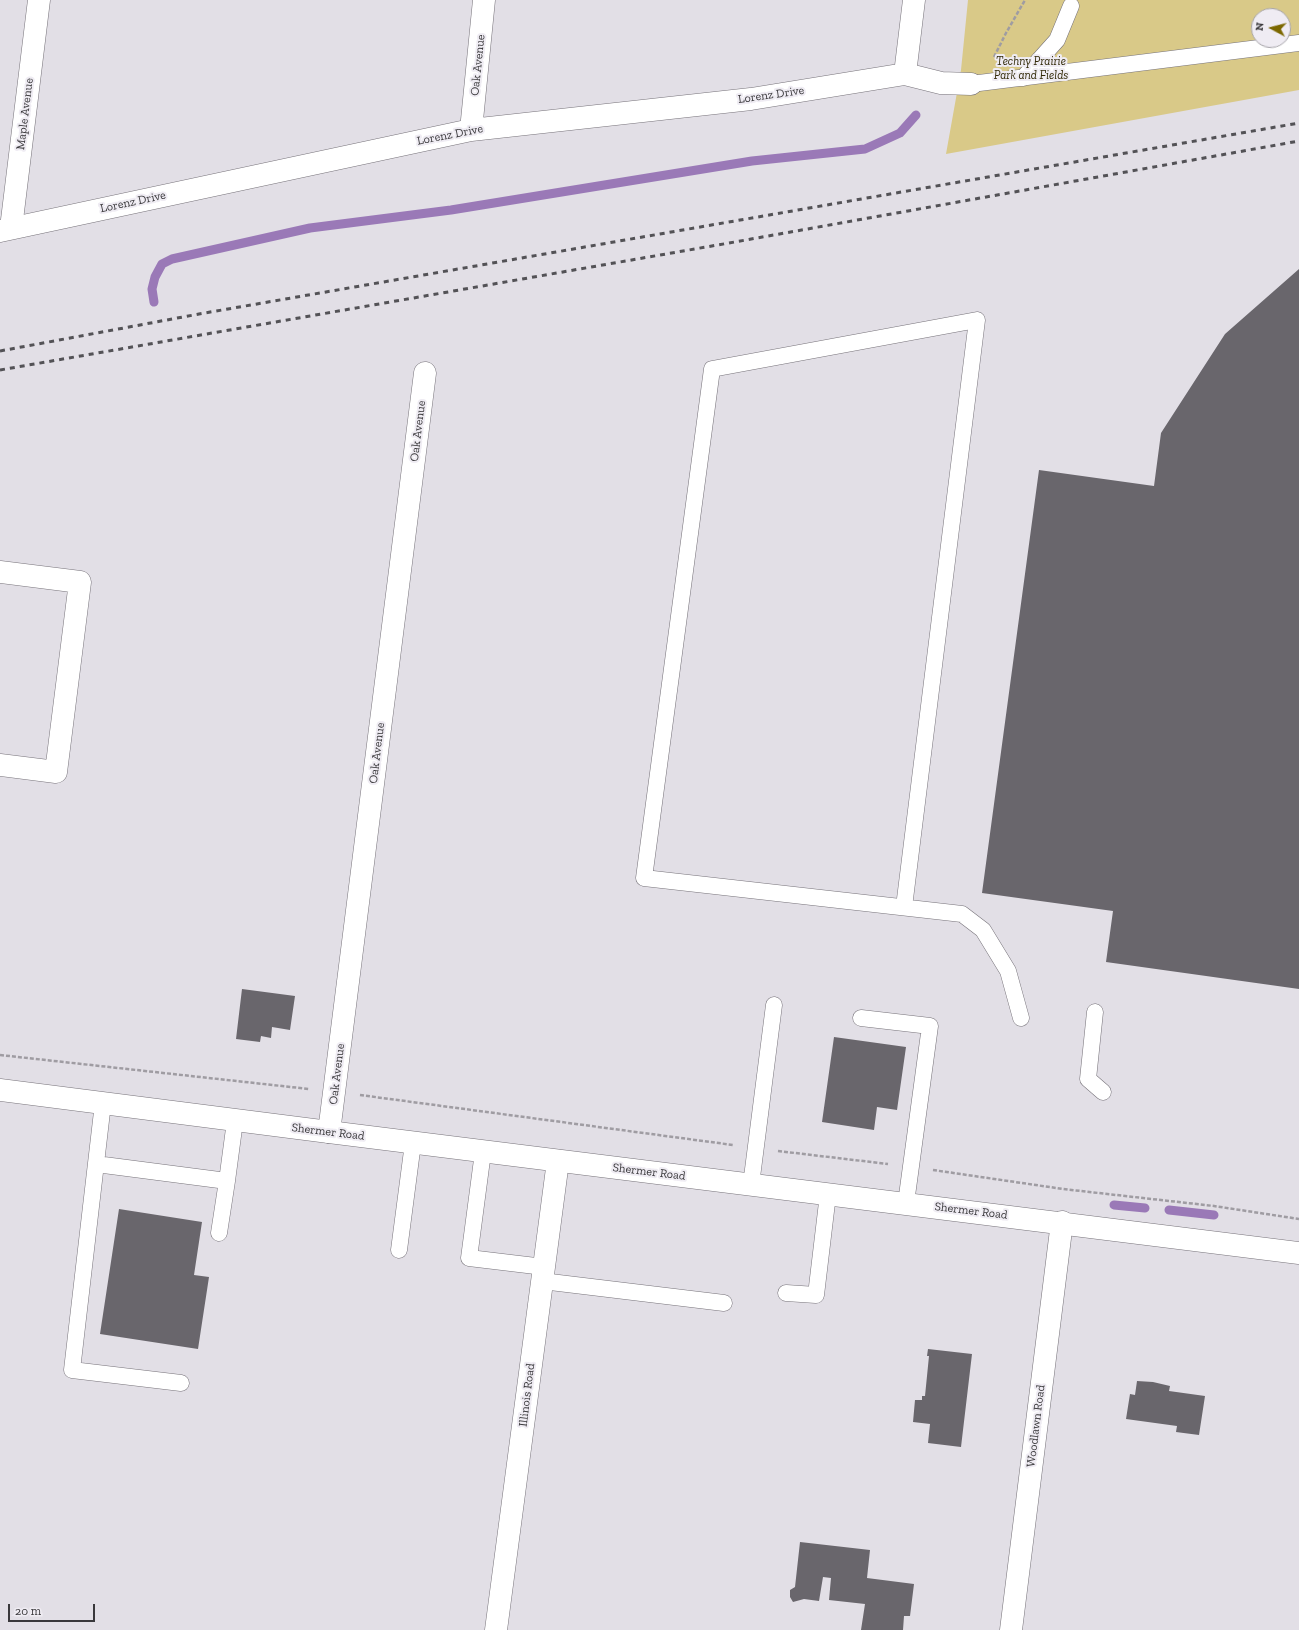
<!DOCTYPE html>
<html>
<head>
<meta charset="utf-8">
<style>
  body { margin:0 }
  #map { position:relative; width:1299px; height:1630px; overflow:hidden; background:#e2dfe6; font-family:"Zilla Slab",serif }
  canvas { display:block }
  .north { position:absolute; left:1251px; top:8px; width:40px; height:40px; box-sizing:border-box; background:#efecf3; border:1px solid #a6a4a9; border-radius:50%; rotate:277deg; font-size:11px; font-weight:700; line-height:16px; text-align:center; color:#39383b }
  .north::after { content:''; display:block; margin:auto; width:14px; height:18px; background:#7c6800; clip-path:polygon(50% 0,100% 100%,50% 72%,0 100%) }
  .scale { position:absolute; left:8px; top:1604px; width:87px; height:18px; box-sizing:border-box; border:2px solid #39383b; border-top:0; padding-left:5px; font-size:12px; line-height:14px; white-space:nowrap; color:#39383b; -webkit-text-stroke:3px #efecf3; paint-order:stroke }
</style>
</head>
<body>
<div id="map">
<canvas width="1299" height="1630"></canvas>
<div class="north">N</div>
<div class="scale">20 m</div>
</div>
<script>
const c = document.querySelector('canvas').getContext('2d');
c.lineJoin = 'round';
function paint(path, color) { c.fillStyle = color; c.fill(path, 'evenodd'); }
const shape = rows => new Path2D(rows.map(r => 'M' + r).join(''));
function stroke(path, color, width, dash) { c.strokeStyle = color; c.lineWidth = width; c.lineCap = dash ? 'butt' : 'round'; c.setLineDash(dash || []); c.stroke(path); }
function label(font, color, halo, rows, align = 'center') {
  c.font = font + ' "Zilla Slab",serif'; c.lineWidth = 4; c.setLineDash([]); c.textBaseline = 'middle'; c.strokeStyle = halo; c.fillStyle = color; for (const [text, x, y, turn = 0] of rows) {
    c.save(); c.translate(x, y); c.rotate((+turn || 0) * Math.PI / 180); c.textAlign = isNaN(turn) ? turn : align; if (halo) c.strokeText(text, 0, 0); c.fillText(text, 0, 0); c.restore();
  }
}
paint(shape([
  [968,0,1299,0,1299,90,946,154,961,70],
  [1259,16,1283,16,1283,40,1259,40]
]), '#d9c988');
stroke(shape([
  [154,302,152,289,155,277,162,264,172,259,310,228,451,210,752,161,865,149,900,133,916,115],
  [1114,1205,1145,1208],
  [1169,1210,1214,1215]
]), '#9a79b7', 9);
paint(shape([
  [1299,269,1299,989,1106,962,1113,911,982,893,1039,470,1154,486,1161,433,1225,334],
  [242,989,295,996,290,1030,272,1027,271,1038,261,1036,260,1042,236,1039],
  [834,1037,906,1047,897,1110,877,1107,874,1130,822,1122],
  [119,1209,202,1222,194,1275,209,1277,198,1349,100,1334],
  [928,1349,972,1354,961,1447,928,1443,930,1424,913,1422,915,1400,922,1400,922,1396,925,1396,929,1356,927,1356],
  [1137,1381,1153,1382,1170,1386,1169,1391,1205,1396,1199,1435,1176,1432,1177,1426,1126,1419,1130,1394,1135,1395],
  [800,1542,870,1550,867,1578,914,1584,910,1616,904,1616,903,1630,861,1630,865,1604,829,1600,831,1578,823,1577,819,1601,804,1599,793,1602,790,1597,790,1590,795,1587]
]), '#69666c');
const lane = shape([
  [1023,78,1057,40,1071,6],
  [971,84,1299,43],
  [904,907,977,320,712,369,644,878,962,914,983,930,1008,971,1021,1018],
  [1095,1012,1088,1079,1103,1092],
  [861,1018,930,1026,906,1203],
  [103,1103,72,1370,181,1383],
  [483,1152,469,1258,544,1267],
  [96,1164,227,1181,235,1121],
  [751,1185,774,1005],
  [219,1233,227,1181],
  [399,1250,413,1143],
  [542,1281,724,1303],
  [786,1293,816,1295,828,1194]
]);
const street = shape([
  [905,74,914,0],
  [471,130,484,0],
  [11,228,39,0],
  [0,231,471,130,751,99,905,74,941,83,971,84],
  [0,572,80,582,56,772,0,765],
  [329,1132,425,373],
  [496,1630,558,1161],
  [1011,1630,1062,1222]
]);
const secondary = shape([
  [0,1090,329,1132,1299,1253]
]);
stroke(lane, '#77737a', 17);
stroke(street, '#77737a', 23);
stroke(secondary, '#77737a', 23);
stroke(shape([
  [994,57,1006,33,1025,0],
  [0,1055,309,1089],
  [360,1095,733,1145],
  [778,1151,888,1164],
  [933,1170,1063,1189,1214,1206,1299,1219]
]), '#9f9ca2', 2.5, [4, 2]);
stroke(lane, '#fff', 16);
stroke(street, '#fff', 22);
stroke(secondary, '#fff', 22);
stroke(shape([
  [0,351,199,314,1299,123],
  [0,370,729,243,1299,141]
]), '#535256', 3, [5, 5]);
label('italic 12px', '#312907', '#efecf3', [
  ["Techny Prairie",1031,62],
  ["Park and Fields",1031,76]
]);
label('12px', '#39383b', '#efecf3', [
  ["Oak Avenue",478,65,-84],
  ["Lorenz Drive",771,95,-8],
  ["Maple Avenue",25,114,-83],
  ["Lorenz Drive",450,135,-11],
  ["Lorenz Drive",133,202,-12],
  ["Oak Avenue",418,431,-83],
  ["Oak Avenue",377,753,-83],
  ["Oak Avenue",337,1074,-83],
  ["Shermer Road",328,1132,7],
  ["Shermer Road",649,1172,7],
  ["Shermer Road",971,1211,7],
  ["Illinois Road",527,1395,-83],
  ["Woodlawn Road",1036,1426,-83]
]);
</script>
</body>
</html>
